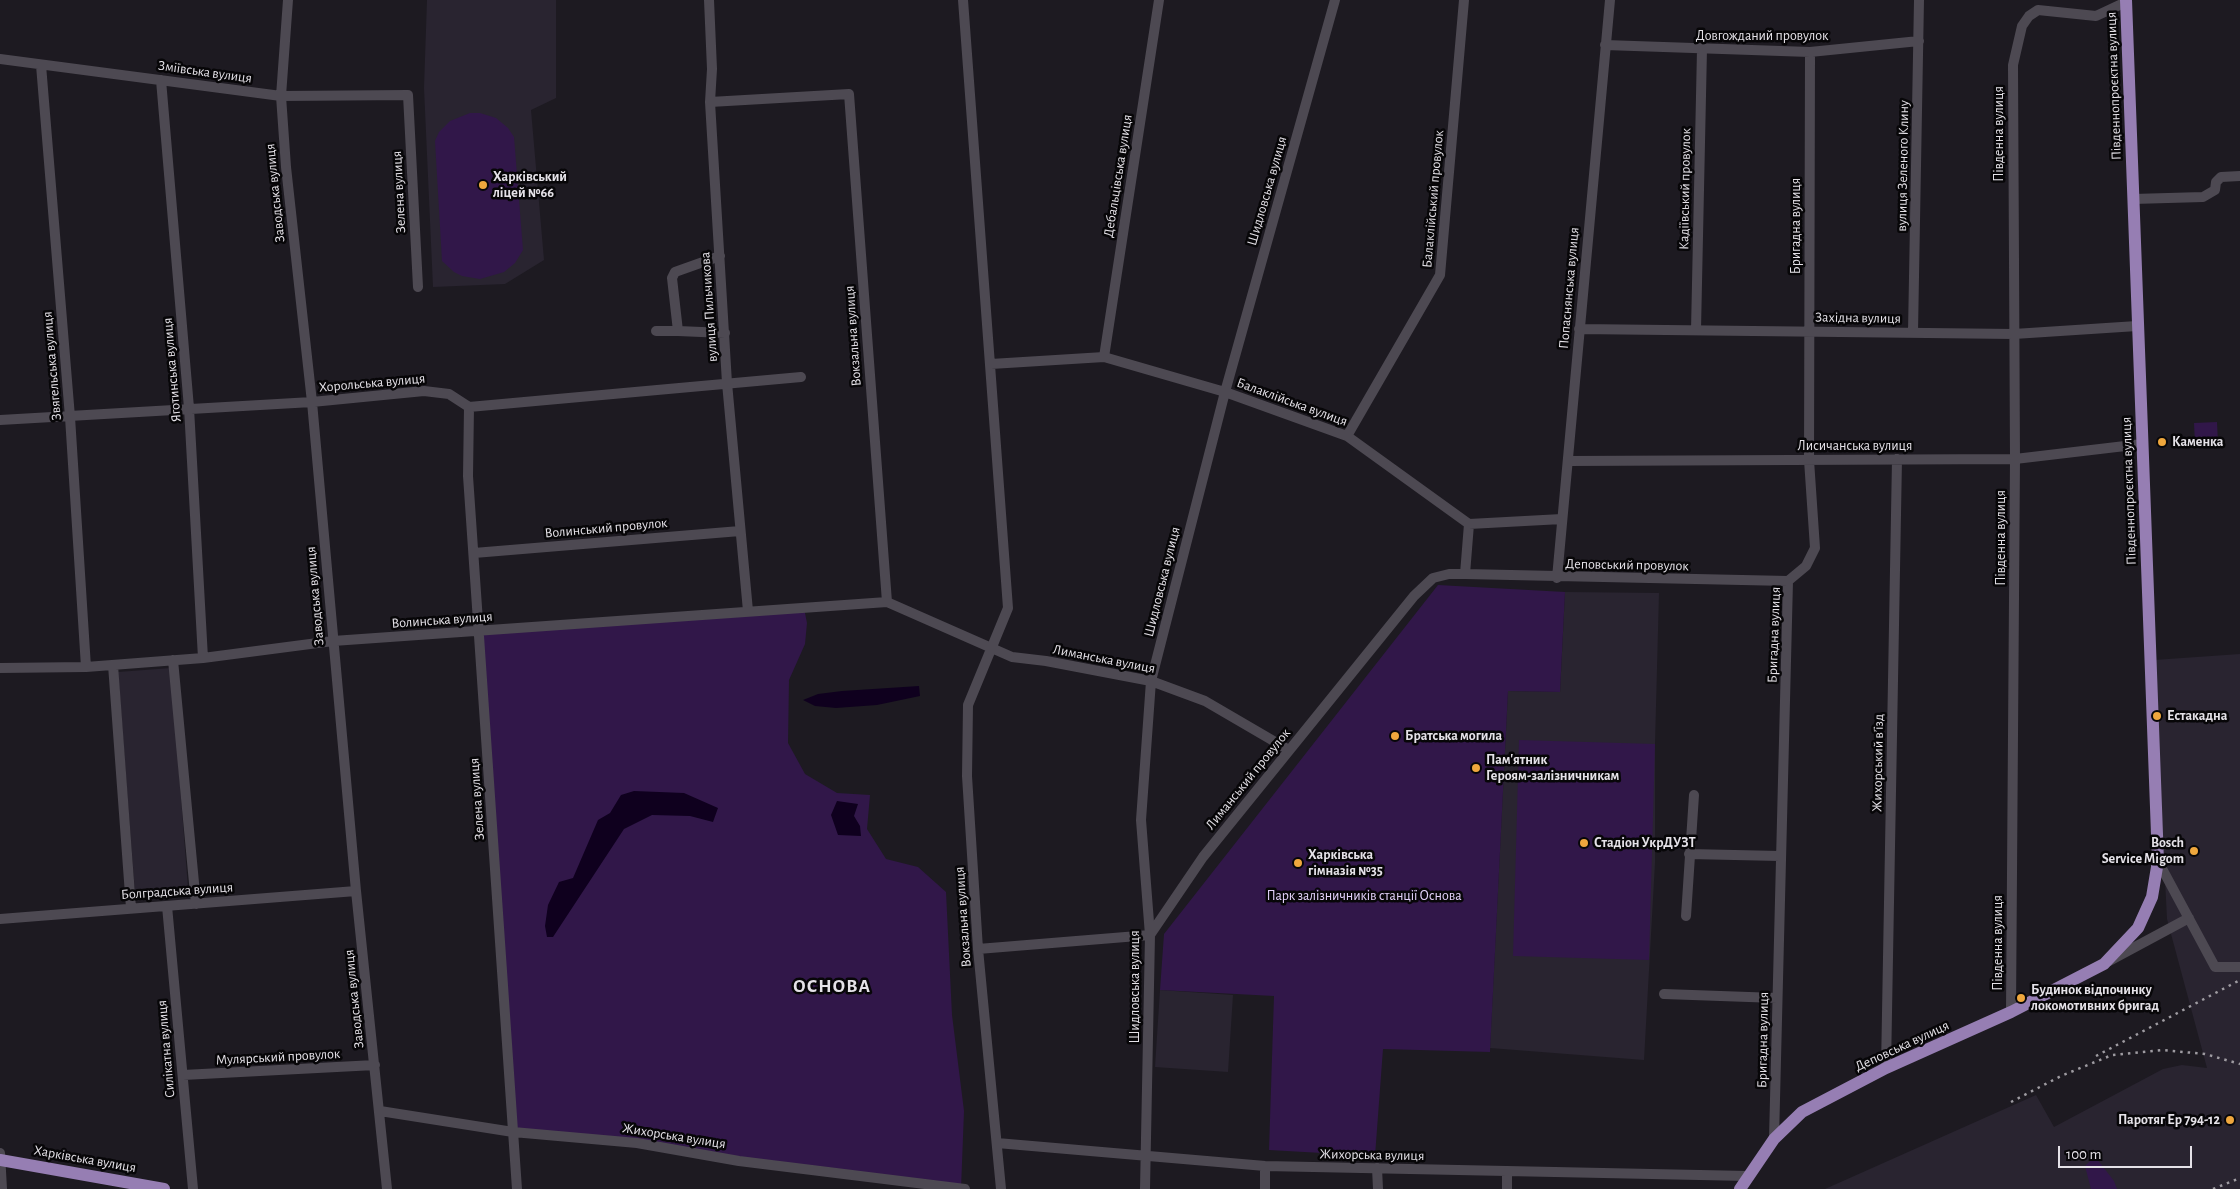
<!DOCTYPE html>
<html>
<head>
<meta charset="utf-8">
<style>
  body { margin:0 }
  #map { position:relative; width:2240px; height:1189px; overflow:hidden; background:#1d1a21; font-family:"Alegreya Sans",sans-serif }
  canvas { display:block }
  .scale { position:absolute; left:2058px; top:1146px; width:134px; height:22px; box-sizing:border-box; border:2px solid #e5e2e8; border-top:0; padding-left:6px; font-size:15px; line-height:18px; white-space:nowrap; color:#e5e2e8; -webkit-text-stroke:4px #070608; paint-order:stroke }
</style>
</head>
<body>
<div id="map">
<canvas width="2240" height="1189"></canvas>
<div class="scale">100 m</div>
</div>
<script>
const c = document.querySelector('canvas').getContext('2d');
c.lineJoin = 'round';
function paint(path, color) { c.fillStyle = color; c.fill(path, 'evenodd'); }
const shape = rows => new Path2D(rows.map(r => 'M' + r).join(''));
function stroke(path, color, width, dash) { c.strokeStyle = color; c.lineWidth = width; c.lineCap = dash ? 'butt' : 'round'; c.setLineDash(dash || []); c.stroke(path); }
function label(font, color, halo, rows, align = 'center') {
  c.font = font + ' "Alegreya Sans",sans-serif'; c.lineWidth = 5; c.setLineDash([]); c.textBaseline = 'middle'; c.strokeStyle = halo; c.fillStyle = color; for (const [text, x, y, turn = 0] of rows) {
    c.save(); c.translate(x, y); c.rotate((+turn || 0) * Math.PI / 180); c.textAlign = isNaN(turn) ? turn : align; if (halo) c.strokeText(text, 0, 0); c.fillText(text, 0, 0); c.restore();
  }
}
paint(shape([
  [427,0,556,0,556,98,531,110,544,260,505,284,433,287,424,88],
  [1565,592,1659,593,1655,744,1655,863,1644,1060,1490,1048,1508,691,1560,692],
  [2240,654,2240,1189,1825,1189,2036,1095,2054,1127,2163,1069,2182,1065,2207,1068,2167,919,2154,660],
  [171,668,188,888,135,893,118,672],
  [1160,990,1233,995,1228,1072,1155,1067]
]), '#292430');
paint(shape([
  [470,113,480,113,496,118,508,128,514,137,523,250,515,263,504,272,480,279,462,276,454,272,442,261,435,141,439,132,450,121],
  [2217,422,2218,443,2195,444,2194,423],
  [1438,585,1565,592,1560,692,1508,691,1490,1052,1383,1049,1375,1156,1269,1150,1274,996,1160,990,1164,934],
  [804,608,807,623,805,644,789,680,788,743,805,774,837,793,870,795,867,829,886,859,918,867,946,892,952,1015,964,1111,961,1189,513,1132,480,632],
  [1519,740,1655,744,1649,960,1513,956],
  [2097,1159,2114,1181,2117,1189,2091,1189,2085,1166,2091,1160]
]), '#311749');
paint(shape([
  [919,686,920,696,877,705,836,708,815,706,803,700,818,694,842,691],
  [634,791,684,793,718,808,713,822,690,816,652,815,624,829,553,937,547,937,545,926,548,905,559,882,573,878,598,820,610,813,621,795],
  [837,801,858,804,854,816,860,826,861,836,838,835,831,815]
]), '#0f001e');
stroke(shape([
  [288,0,281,96,286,167,312,402,356,891,387,1189],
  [709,0,712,69,710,102,727,383,748,611],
  [963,0,1008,608,968,705,967,776,978,949,1001,1189],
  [1605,45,1810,52,1919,41],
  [0,59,281,96,408,95,418,287],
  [41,65,70,417,86,667],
  [161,80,189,408,203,658],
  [710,102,849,94,887,602,1012,657,1046,661,1151,681,1205,701,1289,750],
  [2133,199,2203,197,2215,190,2216,182,2221,177,2240,176],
  [720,256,675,272,672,278,678,331,725,333],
  [1579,329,2014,334,2137,326],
  [1696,330,1702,49],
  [656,331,678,331],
  [1913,332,1919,0],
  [1104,357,1159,0],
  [991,364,1104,357,1225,392,1347,436,1469,524,1562,519],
  [469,407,468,476,517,1189],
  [0,420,312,402,424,391,449,394,469,407,801,377],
  [1347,436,1440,275,1464,0],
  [1568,461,2015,459,2142,444],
  [474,553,740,531],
  [1465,574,1788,581],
  [1557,578,1610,0],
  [173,660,196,904],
  [113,665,131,908],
  [0,668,86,667,203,658,333,641,887,602],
  [1689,854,1780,856],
  [2158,861,2215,967,2240,967],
  [167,906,193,1189],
  [1686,916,1694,795],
  [0,919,356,891],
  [978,949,1150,935,1203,857,1414,596,1433,578,1449,574,1465,574,1469,524],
  [2109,961,2189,918],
  [1664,994,1777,998],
  [2011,1012,2015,459,2013,65,2022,26,2029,16,2038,10,2096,16,2126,2],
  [1886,1068,1897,459],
  [183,1075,375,1065],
  [380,1111,513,1132,637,1143,739,1161,965,1189],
  [1774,1139,1788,581,1806,566,1815,548,1809,460,1810,52],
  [997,1143,1265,1166,1748,1176],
  [0,1153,2,1189],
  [1377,1168,1378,1189],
  [1145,1189,1150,935,1141,820,1151,681,1225,392,1335,0],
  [1265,1189,1265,1166],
  [1507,1189,1507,1172]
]), '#4d4952', 10);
stroke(shape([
  [0,1160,164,1189],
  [1740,1189,1774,1139,1802,1112,1886,1068,2011,1012,2104,964,2138,928,2152,897,2158,861,2126,0]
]), '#967eb3', 12);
stroke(shape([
  [2096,1056,2240,980],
  [2011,1102,2061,1076,2112,1055,2162,1050,2205,1054,2240,1064],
  [2213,1189,2240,1178]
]), '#9e9ba1', 2.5, [2.5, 5]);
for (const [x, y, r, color] of [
  [483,185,5,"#efa73d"],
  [2162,442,5,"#efa73d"],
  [2157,716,5,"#efa73d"],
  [1395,736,5,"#efa73d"],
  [1476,768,5,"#efa73d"],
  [1584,843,5,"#efa73d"],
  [2194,851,5,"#efa73d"],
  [1298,863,5,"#efa73d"],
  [2021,998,5,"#efa73d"],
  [2230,1120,5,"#efa73d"]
]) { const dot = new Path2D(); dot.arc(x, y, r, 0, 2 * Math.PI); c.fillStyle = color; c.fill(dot); stroke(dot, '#070608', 2); }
label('14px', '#e5e2e8', '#070608', [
  ["Довгожданий провулок",1762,36],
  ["Зміївська вулиця",205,72,8],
  ["Південнопроєктна вулиця",2114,86,-92],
  ["Південна вулиця",1999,134,-90],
  ["вулиця Зеленого Клину",1903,166,-89],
  ["Дебальцівська вулиця",1118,176,-81],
  ["Кадіївський провулок",1685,189,-89],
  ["Шидловська вулиця",1267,191,-74],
  ["Зелена вулиця",399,192,-93],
  ["Заводська вулиця",275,193,-96],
  ["Балаклійський провулок",1433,199,-85],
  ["Бригадна вулиця",1796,226,-90],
  ["Попаснянська вулиця",1569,288,-85],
  ["вулиця Пильчикова",709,307,-94],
  ["Західна вулиця",1858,318,1],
  ["Вокзальна вулиця",853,336,-94],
  ["Звягельська вулиця",52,366,-95],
  ["Яготинська вулиця",172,370,-95],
  ["Хорольська вулиця",372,383,-5],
  ["Балаклійська вулиця",1292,402,20],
  ["Лисичанська вулиця",1855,446],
  ["Південнопроєктна вулиця",2129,491,-92],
  ["Волинський провулок",606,528,-5],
  ["Південна вулиця",2001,538,-90],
  ["Деповський провулок",1627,565,1],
  ["Шидловська вулиця",1162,582,-76],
  ["Заводська вулиця",315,596,-95],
  ["Волинська вулиця",442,620,-4],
  ["Бригадна вулиця",1774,635,-88],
  ["Лиманська вулиця",1104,659,11],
  ["Жихорський в’їзд",1878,763,-89],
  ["Лиманський провулок",1248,779,-51],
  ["Зелена вулиця",477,799,-94],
  ["Болградська вулиця",177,891,-4],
  ["Вокзальна вулиця",963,917,-94],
  ["Південна вулиця",1998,943,-90],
  ["Шидловська вулиця",1135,987,-90],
  ["Заводська вулиця",354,999,-96],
  ["Бригадна вулиця",1763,1040,-89],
  ["Деповська вулиця",1902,1046,-25],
  ["Силікатна вулиця",166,1049,-95],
  ["Мулярський провулок",278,1057,-3],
  ["Жихорська вулиця",674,1136,9],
  ["Жихорська вулиця",1372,1155,1],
  ["Харківська вулиця",85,1159,10]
]);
label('bold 14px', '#e5e2e8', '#070608', [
  ["Харківський",493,177],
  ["ліцей №66",493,193],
  ["Каменка",2172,442],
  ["Естакадна",2167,716],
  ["Братська могила",1405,736],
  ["Пам'ятник",1486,760],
  ["Героям-залізничникам",1486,776],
  ["Стадіон УкрДУЗТ",1594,843],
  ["Bosch",2184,843,"right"],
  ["Service Migom",2184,859,"right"],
  ["Харківська",1308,855],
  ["гімназія №35",1308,871],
  ["Будинок відпочинку",2031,990],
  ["локомотивних бригад",2031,1006],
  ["Паротяг Ер 794-12",2220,1120,"right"]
], 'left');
label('14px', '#e3d2fa', '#070608', [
  ["Парк залізничників станції Основа",1364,896]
]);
c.letterSpacing = '1px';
label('bold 19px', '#e5e2e8', '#070608', [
  ["ОСНОВА",832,986]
]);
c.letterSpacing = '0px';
</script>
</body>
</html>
